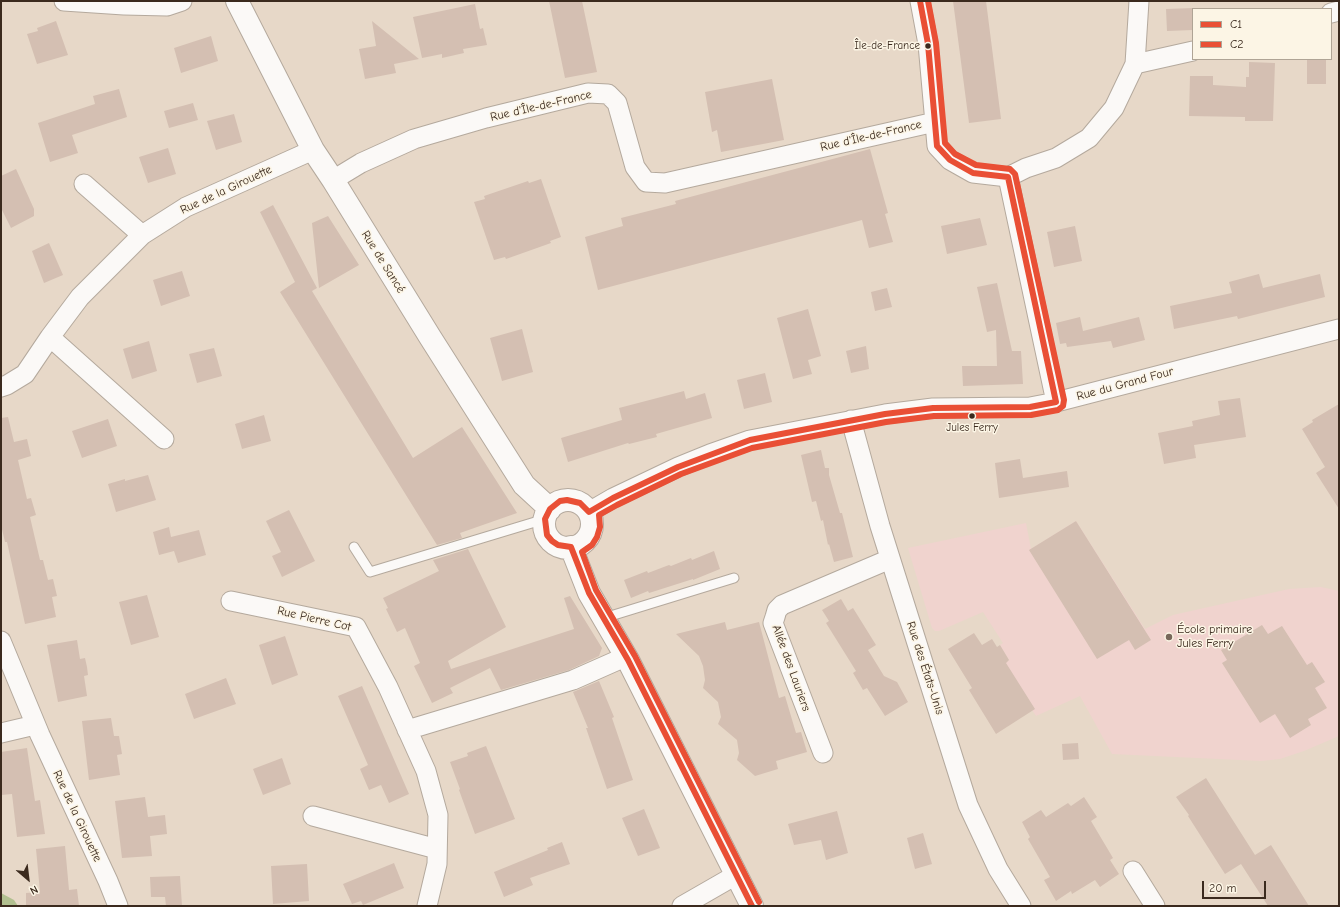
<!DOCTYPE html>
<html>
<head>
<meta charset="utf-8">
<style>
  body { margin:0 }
  #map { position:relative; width:1340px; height:907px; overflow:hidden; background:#e7d8c8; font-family:"Comic Neue",sans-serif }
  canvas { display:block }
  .frame { position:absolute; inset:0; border:2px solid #3b2a1e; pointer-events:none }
  .legend { position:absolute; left:1192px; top:8px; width:140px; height:52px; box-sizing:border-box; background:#fcf5e5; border:1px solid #afa495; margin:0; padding:5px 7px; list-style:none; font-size:12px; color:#3b2a1e }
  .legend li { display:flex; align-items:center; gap:8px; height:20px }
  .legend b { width:20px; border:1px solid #afa495 }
  .north { position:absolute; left:8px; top:859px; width:40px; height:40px; -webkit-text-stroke:3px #fcf5e5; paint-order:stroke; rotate:152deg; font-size:11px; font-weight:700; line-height:16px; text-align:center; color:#3b2a1e }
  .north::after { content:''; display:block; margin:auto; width:14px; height:18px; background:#3b2a1e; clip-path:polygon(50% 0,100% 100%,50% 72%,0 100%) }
  .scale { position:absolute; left:1202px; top:881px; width:64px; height:18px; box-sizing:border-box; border:2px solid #3b2a1e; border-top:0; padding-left:5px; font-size:12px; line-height:14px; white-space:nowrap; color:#3b2a1e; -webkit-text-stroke:3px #fcf5e5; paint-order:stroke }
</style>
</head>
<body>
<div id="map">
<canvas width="1340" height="907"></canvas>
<div class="frame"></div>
<ul class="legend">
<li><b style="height:5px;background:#e94f35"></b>C1</li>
<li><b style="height:5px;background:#e94f35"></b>C2</li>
</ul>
<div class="north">N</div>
<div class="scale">20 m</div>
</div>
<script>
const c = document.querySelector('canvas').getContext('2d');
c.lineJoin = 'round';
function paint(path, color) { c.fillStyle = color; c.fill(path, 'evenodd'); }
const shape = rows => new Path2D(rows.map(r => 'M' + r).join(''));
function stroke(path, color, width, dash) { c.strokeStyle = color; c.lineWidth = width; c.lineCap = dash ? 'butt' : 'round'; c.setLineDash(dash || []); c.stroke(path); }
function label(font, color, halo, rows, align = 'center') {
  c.font = font + ' "Comic Neue",sans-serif'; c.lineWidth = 3; c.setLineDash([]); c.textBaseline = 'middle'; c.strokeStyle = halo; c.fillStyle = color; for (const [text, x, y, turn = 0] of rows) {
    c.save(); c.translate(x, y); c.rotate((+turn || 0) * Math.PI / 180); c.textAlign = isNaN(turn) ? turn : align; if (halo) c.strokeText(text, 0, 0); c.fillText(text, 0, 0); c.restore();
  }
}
paint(shape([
  [1076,521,1145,629,1173,615,1289,589,1321,587,1339,591,1339,736,1304,751,1280,759,1261,761,1112,754,1080,696,1036,716,1003,664,1009,660,1000,645,1003,643,983,612,939,631,935,631,932,628,908,548,1026,523,1031,549]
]), '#f0d3ce');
paint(shape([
  [1,893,14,900,18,906,1,906]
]), '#b2c090');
paint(shape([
  [549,1,582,1,597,72,565,78],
  [953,1,986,1,1001,119,969,123],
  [475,4,480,29,483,28,487,45,463,49,464,53,442,58,442,54,422,58,413,17],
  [1193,8,1193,30,1167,31,1166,9],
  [56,21,68,55,37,64,27,34,38,31,37,28],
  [372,21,419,59,394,64,396,73,365,79,359,49,376,46],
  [211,36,218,61,181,73,174,48],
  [1307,59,1326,59,1326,84,1307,84],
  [1249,62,1275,63,1273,121,1245,121,1245,117,1189,116,1190,76,1213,76,1213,85,1246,87,1246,77,1249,77],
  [772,79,784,140,721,152,717,130,712,132,705,92],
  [119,89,127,117,72,135,78,153,50,162,38,123,95,104,93,96],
  [193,103,198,120,169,128,164,111],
  [234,114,242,142,216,150,207,121],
  [168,148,176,174,148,183,139,157],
  [870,149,888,213,885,214,893,242,869,248,862,220,598,290,585,237,623,226,621,218,676,204,675,201],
  [16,169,34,209,34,216,11,228,1,208,1,176],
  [541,179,561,237,550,241,551,243,506,259,505,257,494,260,474,202,485,199,484,196,528,181,529,183],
  [273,205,317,288,312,291,413,458,462,427,517,513,460,533,462,538,437,545,280,292,295,282,260,212],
  [328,216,359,265,319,288,312,223],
  [980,218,987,245,947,254,941,226],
  [1075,226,1082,261,1054,267,1047,232],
  [49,243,63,275,44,283,32,251],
  [182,271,190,296,161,306,153,280],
  [1259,274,1263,288,1320,274,1325,297,1238,319,1237,316,1174,329,1170,306,1232,293,1229,282],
  [997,283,1012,351,1021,351,1023,384,963,386,962,366,997,366,996,330,987,332,977,287],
  [887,288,892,307,875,311,871,292],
  [808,309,821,356,808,360,812,374,793,379,777,318],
  [1080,317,1083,331,1139,317,1145,340,1113,348,1111,341,1067,347,1066,343,1060,344,1056,323],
  [522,329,533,372,502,381,490,338],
  [149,341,157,371,132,379,123,349],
  [866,346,869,369,851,373,846,351],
  [214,348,222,376,197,383,189,354],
  [765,373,772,402,744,409,737,380],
  [684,391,686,399,705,393,712,418,656,434,657,437,629,444,628,443,568,462,561,438,622,420,619,408],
  [1240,398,1246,437,1194,445,1196,458,1164,464,1158,433,1193,426,1192,421,1220,415,1218,401],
  [1339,404,1339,509,1316,473,1325,467,1302,429,1313,422,1312,420],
  [264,415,271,441,242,449,235,424],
  [8,417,14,442,27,439,31,456,18,460,27,499,31,498,36,515,30,517,40,560,43,560,48,580,53,579,57,596,52,597,56,617,25,624,7,542,5,542,1,525,1,418],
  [108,419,117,446,82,458,72,431],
  [821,450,825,468,829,468,829,475,840,513,842,513,853,557,834,562,829,544,828,545,823,520,821,521,816,501,812,502,801,455],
  [1020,459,1023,478,1067,471,1069,487,999,498,995,463],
  [148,475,156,500,116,512,108,484,125,479,125,481],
  [289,510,315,561,282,577,272,556,281,552,266,521],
  [1076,521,1151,640,1135,650,1129,640,1097,659,1029,550],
  [169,527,171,537,199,530,206,555,178,563,174,551,159,555,153,532],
  [468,549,506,627,448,661,451,669,574,629,564,598,570,596,602,648,599,656,569,670,501,690,490,668,450,688,453,693,432,703,414,666,420,663,405,628,397,632,386,609,388,608,383,598,439,571,433,560],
  [714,551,720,569,693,580,693,579,649,593,648,591,631,598,624,580,647,571,648,573,669,565,671,566,691,558,692,560],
  [147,595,159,637,131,645,119,602],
  [841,599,848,611,853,608,876,645,868,650,884,676,897,682,908,702,885,716,867,688,863,690,853,673,856,671,826,623,829,621,822,610],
  [725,622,727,630,759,622,779,698,785,696,796,733,801,732,807,752,776,761,778,769,755,776,737,760,739,753,737,740,718,724,721,717,718,702,703,688,705,680,703,666,699,656,676,634],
  [1262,625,1268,634,1282,626,1307,665,1312,662,1325,682,1315,688,1327,708,1308,719,1311,725,1290,738,1275,714,1260,723,1222,663,1227,660,1221,650],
  [974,633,982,645,992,639,997,647,1000,645,1009,660,1006,663,1035,709,996,734,969,690,972,688,948,649],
  [285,636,298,675,272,685,259,645],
  [77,640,80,659,85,658,87,667,88,675,84,676,87,696,58,702,47,645],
  [226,678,236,704,194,719,185,694],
  [599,681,614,717,612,718,633,780,607,789,586,728,588,728,573,692],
  [362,686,409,794,389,803,381,785,369,790,360,769,368,765,338,696],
  [111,718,114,736,119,736,122,754,117,755,120,775,89,780,82,721],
  [1078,743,1079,759,1063,760,1062,744],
  [486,746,515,819,475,834,459,790,460,789,450,762,468,756,467,753],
  [27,748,35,801,40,800,45,834,17,837,12,794,1,795,1,752],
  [282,758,291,784,263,795,253,769],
  [1206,778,1255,855,1271,845,1309,906,1268,906,1241,864,1225,874,1188,816,1189,815,1176,797],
  [145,797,148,817,165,815,167,834,150,836,152,856,122,858,115,801],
  [1084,797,1097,817,1091,821,1113,858,1110,860,1119,874,1100,887,1095,880,1072,894,1071,891,1056,901,1044,880,1050,877,1028,839,1030,837,1022,822,1041,810,1046,817,1068,803,1071,806],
  [644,809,660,848,638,856,622,818],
  [837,811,848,853,826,860,821,840,794,845,788,824],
  [923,833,932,864,915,869,907,838],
  [562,842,570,864,530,878,533,885,504,897,494,872,548,850,547,848],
  [65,846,69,890,77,889,79,906,26,906,26,893,40,892,36,849],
  [394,863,404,888,363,905,361,901,352,904,343,884],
  [307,864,309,901,273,904,271,866],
  [180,876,182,906,166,906,165,897,151,897,150,877]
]), '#d4bfb2');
const service = shape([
  [354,547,370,572,545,519],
  [604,618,734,578]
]);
const minor = shape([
  [64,1,124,5,167,6,182,1],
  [920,1,928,44,937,146,950,160,973,173,1008,177,1056,402],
  [1331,13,1339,11],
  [1135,64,1193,51],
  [1008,177,1026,168,1056,158,1089,138,1114,108,1135,64,1139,1],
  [333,180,361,163,414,139,486,118,588,93,608,94,617,103,635,167,646,182,665,183,935,122],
  [84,184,142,235],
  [50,337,164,439],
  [1,387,7,385,25,374,50,337,80,297,142,235,186,207,313,150],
  [851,420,880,526,968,805,998,869,1021,906],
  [589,512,613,498,678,467,710,454,750,440,885,414,933,408,1030,407,1056,402,1339,329],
  [231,601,356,627,388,687,426,771,438,815,437,864,427,906],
  [1,641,40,735,108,881,118,906],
  [407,730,573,680,625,657],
  [1,733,35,725],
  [823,753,773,623,775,617,777,610,782,605,890,559],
  [313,816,437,849],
  [1133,871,1155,906],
  [682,906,736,875]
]);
const tertiary = shape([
  [237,1,313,150,333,180,430,337,524,485,550,509],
  '544 524a24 24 0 1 1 48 0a24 24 0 1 1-48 0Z',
  [571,547,589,593,628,660,752,906]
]);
stroke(service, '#b4a99d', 11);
stroke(minor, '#b4a99d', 21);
stroke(tertiary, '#b4a99d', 24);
stroke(service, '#fbf9f7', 9);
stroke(minor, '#fbf9f7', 19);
stroke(tertiary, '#fbf9f7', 22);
stroke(shape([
  [752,906,628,660,589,593,571,547,558,545,552,541,547,535,545,519,550,509,560,501,567,500,580,503,589,512,613,498,678,467,750,440,885,414,933,408,1030,407,1056,402,1008,177,973,173,950,160,937,146,928,44,920,1]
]), '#e94f35', 6);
stroke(shape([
  [759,902,635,656,596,590,582,552,592,545,597,537,600,527,599,515,617,505,681,474,752,448,886,422,934,416,1031,415,1058,410,1063,406,1064,400,1015,174,1010,169,976,165,955,154,945,143,936,43,928,1]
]), '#e94f35', 6);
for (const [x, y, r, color] of [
  [928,46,3.5,"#3b2a1e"],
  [972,416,3.5,"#3b2a1e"],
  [1169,637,4,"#77675a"]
]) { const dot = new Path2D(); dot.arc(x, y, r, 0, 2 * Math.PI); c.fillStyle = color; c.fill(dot); stroke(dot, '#fcf5e5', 1.5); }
label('11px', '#3b2a1e', '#fcf5e5', [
  ["Île-de-France",920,46],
  ["Jules Ferry",972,428,"center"]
], 'right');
label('12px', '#3b2a1e', '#fcf5e5', [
  ["Rue d'Île-de-France",541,106,-13],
  ["Rue d'Île-de-France",871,136,-13],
  ["Rue de la Girouette",226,190,-25],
  ["Rue de Sancé",383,262,58],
  ["Rue du Grand Four",1125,384,-15],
  ["Rue Pierre Cot",314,619,13],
  ["Allée des Lauriers",791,668,70],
  ["Rue des États-Unis",925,668,72],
  ["Rue de la Girouette",77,816,65]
]);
label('12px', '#3b2a1e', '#fcf5e5', [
  ["École primaire",1177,630],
  ["Jules Ferry",1177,644]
], 'left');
</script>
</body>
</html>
